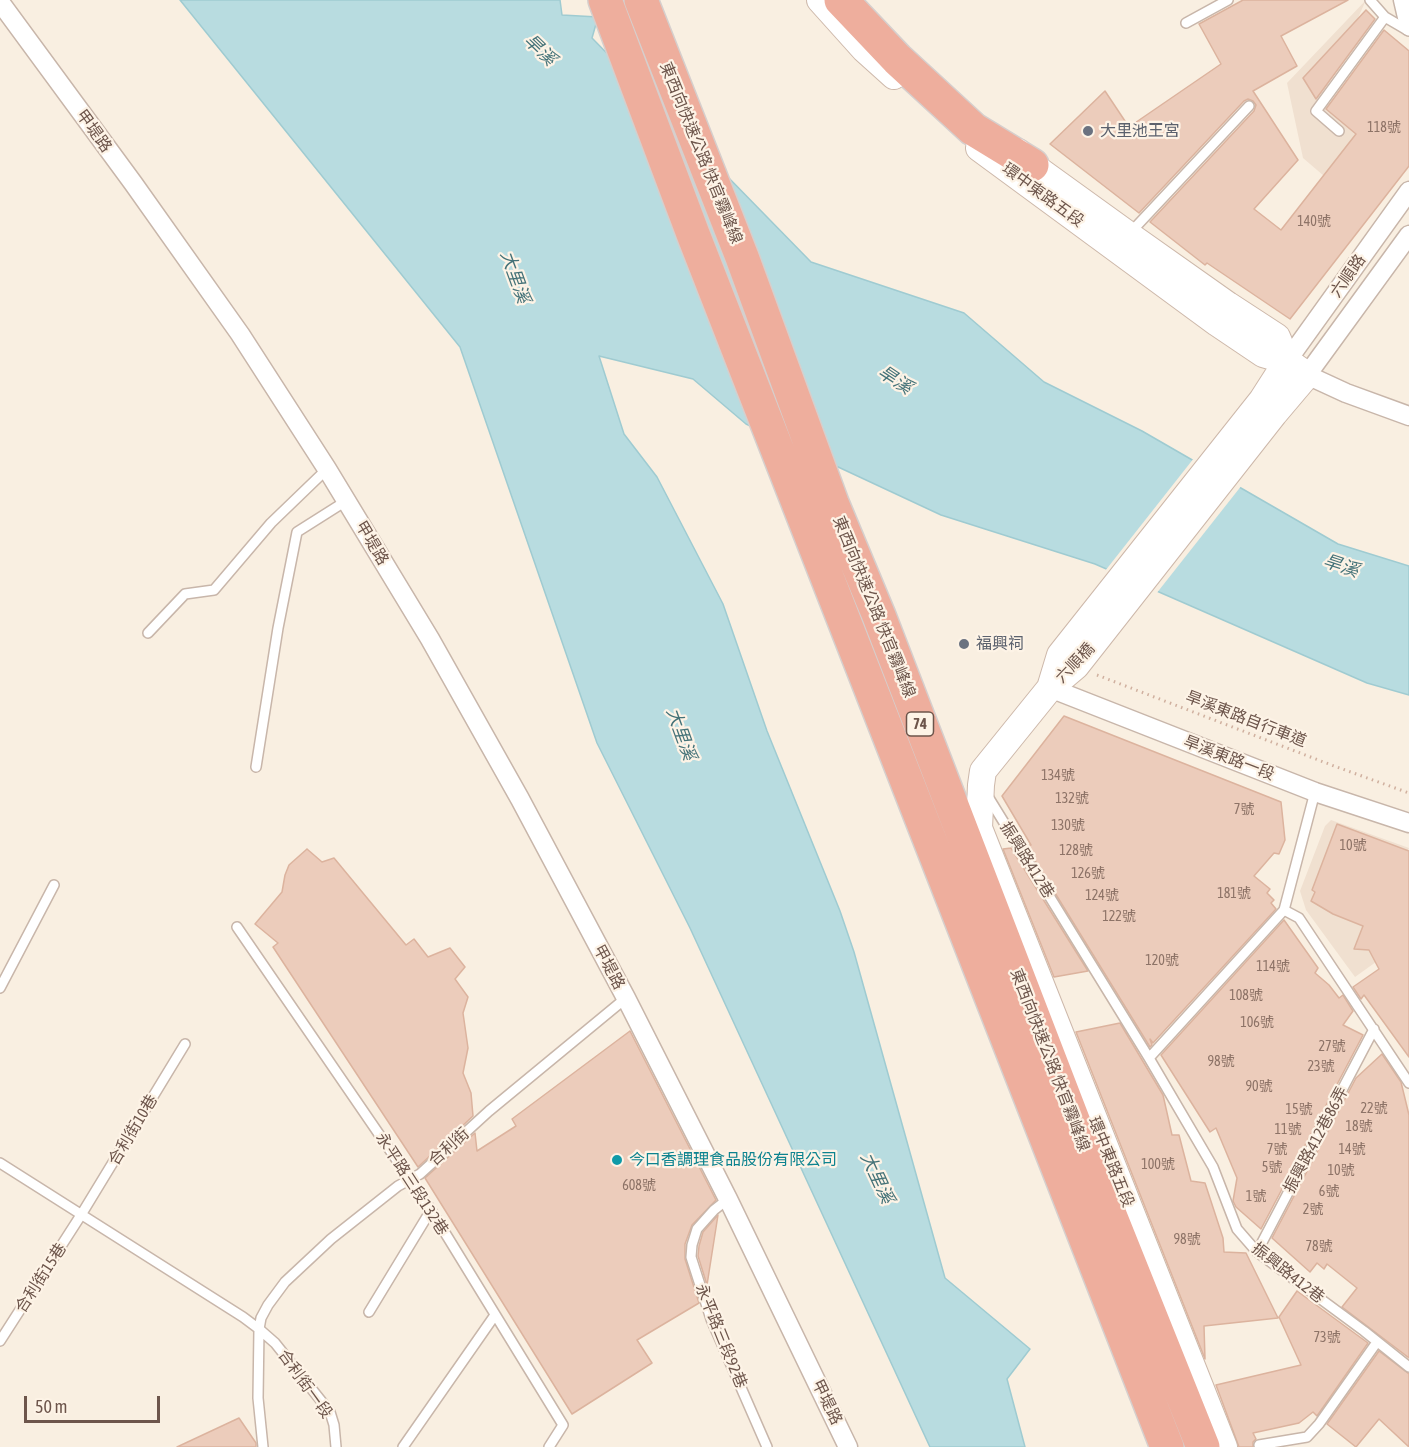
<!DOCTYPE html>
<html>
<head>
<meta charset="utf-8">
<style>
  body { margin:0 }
  #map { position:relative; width:1409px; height:1447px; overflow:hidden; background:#f9efe1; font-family:"Asap Condensed",sans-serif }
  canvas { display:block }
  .scale { position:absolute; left:24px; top:1396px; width:136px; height:27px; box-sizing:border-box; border:3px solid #6d554b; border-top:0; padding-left:8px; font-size:18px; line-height:21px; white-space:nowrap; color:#6d554b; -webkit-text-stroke:4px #fdf3e6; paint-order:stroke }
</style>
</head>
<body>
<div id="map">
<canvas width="1409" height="1447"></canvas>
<div class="scale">50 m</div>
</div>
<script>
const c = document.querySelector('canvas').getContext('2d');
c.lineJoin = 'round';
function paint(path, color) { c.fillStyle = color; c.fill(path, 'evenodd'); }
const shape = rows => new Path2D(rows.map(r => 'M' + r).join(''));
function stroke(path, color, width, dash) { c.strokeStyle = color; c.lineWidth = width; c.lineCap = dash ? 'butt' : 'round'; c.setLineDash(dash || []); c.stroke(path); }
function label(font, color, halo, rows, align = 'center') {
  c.font = font + ' "Asap Condensed","Noto Sans TC",sans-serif'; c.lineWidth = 4.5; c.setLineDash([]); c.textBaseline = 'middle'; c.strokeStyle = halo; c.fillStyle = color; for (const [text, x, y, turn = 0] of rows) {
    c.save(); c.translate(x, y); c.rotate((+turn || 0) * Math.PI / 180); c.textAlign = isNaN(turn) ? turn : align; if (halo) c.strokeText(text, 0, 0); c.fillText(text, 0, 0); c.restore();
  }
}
paint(shape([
  [1366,0,1317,110,1409,61,1409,122,1324,176,1303,158,1287,83],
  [1331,820,1409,848,1382,917,1401,944,1355,977,1306,910,1300,891,1325,826]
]), '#f0e0d0');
const water = shape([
  [180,0,560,0,562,15,598,17,592,38,811,262,964,313,1044,382,1142,431,1338,544,1409,566,1409,695,1367,683,1095,564,941,515,746,424,693,379,599,356,624,434,657,477,723,604,767,731,840,911,854,952,945,1278,1030,1349,1007,1379,1025,1447,930,1447,690,928,597,743,460,347,180,0]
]);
paint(water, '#b8dce0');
stroke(water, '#9fcbd1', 1.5);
paint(shape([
  [1194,458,1242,485,1156,594,1105,571]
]), '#f9efe1');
const building = shape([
  [1243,0,1348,0,1281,36,1297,66,1253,91,1298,160,1254,209,1281,230,1356,134,1326,109,1384,30,1409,51,1409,166,1290,319,1207,263,1205,265,1150,222,1254,111,1256,105,1253,101,1248,99,1244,101,1139,213,1050,144,1105,91,1129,127,1221,64,1199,24,1243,0],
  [1366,10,1375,19,1316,99,1303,78,1366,10],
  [1064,716,1281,802,1285,840,1279,854,1274,853,1254,876,1270,889,1267,893,1274,900,1271,903,1276,909,1153,1043,1150,1039,1152,1045,1150,1047,1026,846,1031,845,1002,796,1064,716],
  [1337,824,1409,851,1409,1057,1364,995,1361,999,1353,987,1379,969,1369,950,1354,949,1363,926,1333,914,1311,901,1315,892,1312,890,1337,824],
  [1011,848,1088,971,1054,977,1003,849,1011,848],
  [307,849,322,862,334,858,406,945,414,939,428,957,450,948,465,967,455,979,468,997,463,1013,468,1048,463,1073,471,1093,473,1116,418,1167,273,947,278,943,255,924,282,892,285,875,289,865,307,849],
  [1284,920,1318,968,1315,973,1329,985,1339,998,1343,995,1353,1011,1343,1025,1363,1035,1261,1229,1236,1207,1233,1201,1237,1178,1216,1128,1210,1132,1161,1055,1284,920],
  [1120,1023,1163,1095,1172,1135,1179,1135,1191,1181,1205,1183,1223,1238,1224,1252,1246,1253,1278,1318,1204,1326,1205,1359,1076,1032,1120,1023],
  [630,1031,716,1200,692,1225,685,1244,685,1259,699,1303,637,1340,652,1363,572,1414,425,1178,475,1133,477,1151,516,1126,512,1119,630,1031],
  [1382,1054,1401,1082,1409,1115,1409,1358,1342,1307,1357,1288,1327,1264,1324,1269,1317,1263,1310,1272,1272,1238,1356,1078,1382,1054],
  [718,1215,707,1285,698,1256,699,1246,703,1232,718,1215],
  [1297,1291,1368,1343,1317,1416,1313,1412,1299,1423,1253,1433,1256,1439,1253,1442,1253,1447,1239,1447,1216,1385,1301,1365,1279,1317,1297,1291],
  [1379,1351,1409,1374,1409,1447,1379,1419,1356,1447,1327,1424,1379,1351],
  [239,1418,256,1443,256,1447,177,1447,239,1418]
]);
paint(building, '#ecccbb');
stroke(building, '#dcb39e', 1.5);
const lane = shape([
  [1370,0,1385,17,1409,31],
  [1186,23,1228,0],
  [1339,131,1316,111,1385,17],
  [1130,233,1249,106],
  [148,633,185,594,214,590,271,523,327,469],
  [256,767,278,628,297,532,346,501],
  [987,795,1149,1058,1213,1167,1237,1229,1257,1252,1364,1331,1409,1367],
  [1284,910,1299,918,1409,1083],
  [237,927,431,1210,563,1425,549,1447],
  [0,988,54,885],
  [1149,1058,1284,910,1315,792],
  [0,1163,243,1317,259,1329,275,1343,330,1412,334,1425,336,1447],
  [728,1199,714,1210,697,1229,692,1245,691,1257,711,1319,767,1447],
  [1257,1252,1374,1029],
  [369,1312,431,1210],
  [0,1341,81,1215,185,1044],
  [1259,1445,1307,1437,1319,1424,1377,1342],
  [263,1447,258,1398,259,1329,261,1318,268,1305,285,1282,331,1239,398,1186,420,1174,489,1111,626,998],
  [403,1447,495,1315]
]);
const street = shape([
  [1403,0,1409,26],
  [0,2,133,183,240,334,327,469,430,639,520,799,626,998,728,1199,848,1447],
  [1409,235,1307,375,1346,393,1409,416],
  [1287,361,1409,191],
  [1050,688,1315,792,1409,823]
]);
const secondary = shape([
  [820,0,864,49,894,76],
  [979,148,1217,323,1263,354,1287,361,1262,400,1060,655,1050,688],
  [1018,152,1032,165,1129,235,1228,305,1277,337,1287,361,1307,375,1274,414,1076,666,1050,688,983,771,981,785,979,828,1224,1447]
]);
const highway = shape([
  [605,0,693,234,1167,1447],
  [641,0,742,257,832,503,879,616,1100,1190,1203,1447],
  [841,0,897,59,973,129,1032,165]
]);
stroke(lane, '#c8b6aa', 12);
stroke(street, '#c8b6aa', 21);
stroke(secondary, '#cdb8aa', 28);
stroke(highway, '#d6cfcd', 36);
stroke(shape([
  [1097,675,1334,766,1409,793]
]), '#d0b09f', 3, [1.5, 4.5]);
stroke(lane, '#fff', 9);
stroke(street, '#fff', 18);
stroke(secondary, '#fff', 26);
stroke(highway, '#eeae9d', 33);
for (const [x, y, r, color] of [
  [1088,131,6,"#6b7280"],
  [964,644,6,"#6b7280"],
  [617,1160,6,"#0f9aa8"]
]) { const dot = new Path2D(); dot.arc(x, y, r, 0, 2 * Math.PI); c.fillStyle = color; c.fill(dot); stroke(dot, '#fdf3e6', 2); }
label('14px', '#8d7367', null, [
  ["118號",1384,128],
  ["140號",1314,222],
  ["134號",1058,776],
  ["132號",1072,799],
  ["7號",1244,810],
  ["130號",1068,826],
  ["10號",1353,846],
  ["128號",1076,851],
  ["126號",1088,874],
  ["181號",1234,894],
  ["124號",1102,896],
  ["122號",1119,917],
  ["120號",1162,961],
  ["114號",1273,967],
  ["108號",1246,996],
  ["106號",1257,1023],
  ["27號",1332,1047],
  ["98號",1221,1062],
  ["23號",1321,1067],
  ["90號",1259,1087],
  ["22號",1374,1109],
  ["15號",1299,1110],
  ["18號",1359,1127],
  ["11號",1288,1130],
  ["7號",1277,1150],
  ["14號",1352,1150],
  ["100號",1158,1165],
  ["5號",1272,1168],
  ["10號",1341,1171],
  ["608號",639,1186],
  ["6號",1329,1192],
  ["1號",1256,1197],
  ["2號",1313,1210],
  ["98號",1187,1240],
  ["78號",1319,1247],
  ["73號",1327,1338]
]);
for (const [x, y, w] of [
  [920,724,27]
]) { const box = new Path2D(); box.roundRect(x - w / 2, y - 12, w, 24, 4.5); c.fillStyle = '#fdf3e6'; c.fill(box); stroke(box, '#6d554b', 1.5); }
label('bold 15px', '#6d554b', null, [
  ["74",920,724]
]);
label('16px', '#6d554b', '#fdf3e6', [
  ["甲堤路",94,131,54],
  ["東西向快速公路 快官霧峰線",701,153,68],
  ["環中東路五段",1043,195,36],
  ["六順路",1348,276,-55],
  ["甲堤路",372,543,59],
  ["東西向快速公路 快官霧峰線",874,607,68],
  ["六順橋",1075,663,-46],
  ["旱溪東路自行車道",1246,719,21],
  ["旱溪東路一段",1229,758,21],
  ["振興路412巷",1027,860,58],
  ["甲堤路",609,967,62],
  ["東西向快速公路 快官霧峰線",1050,1060,69],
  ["合利街10巷",133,1130,-59],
  ["振興路412巷86弄",1316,1140,-62],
  ["合利街",449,1147,-42],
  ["環中東路五段",1111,1162,68],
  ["永平路三段132巷",412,1184,57],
  ["振興路412巷",1288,1273,38],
  ["合利街15巷",41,1278,-57],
  ["永平路三段92巷",721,1336,68],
  ["合利街一段",305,1384,54],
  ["甲堤路",827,1402,64]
]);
label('16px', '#5b616d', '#fdf3e6', [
  ["大里池王宮",1100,131],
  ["福興祠",976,644]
], 'left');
label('16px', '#0d838f', '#fdf3e6', [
  ["今口香調理食品股份有限公司",629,1160]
], 'left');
label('italic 18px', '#447278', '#fdf3e6', [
  ["旱溪",540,50,44],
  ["大里溪",515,277,70],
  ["旱溪",895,380,33],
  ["旱溪",1341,566,18],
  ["大里溪",681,734,70],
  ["大里溪",877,1178,65]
]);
</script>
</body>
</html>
